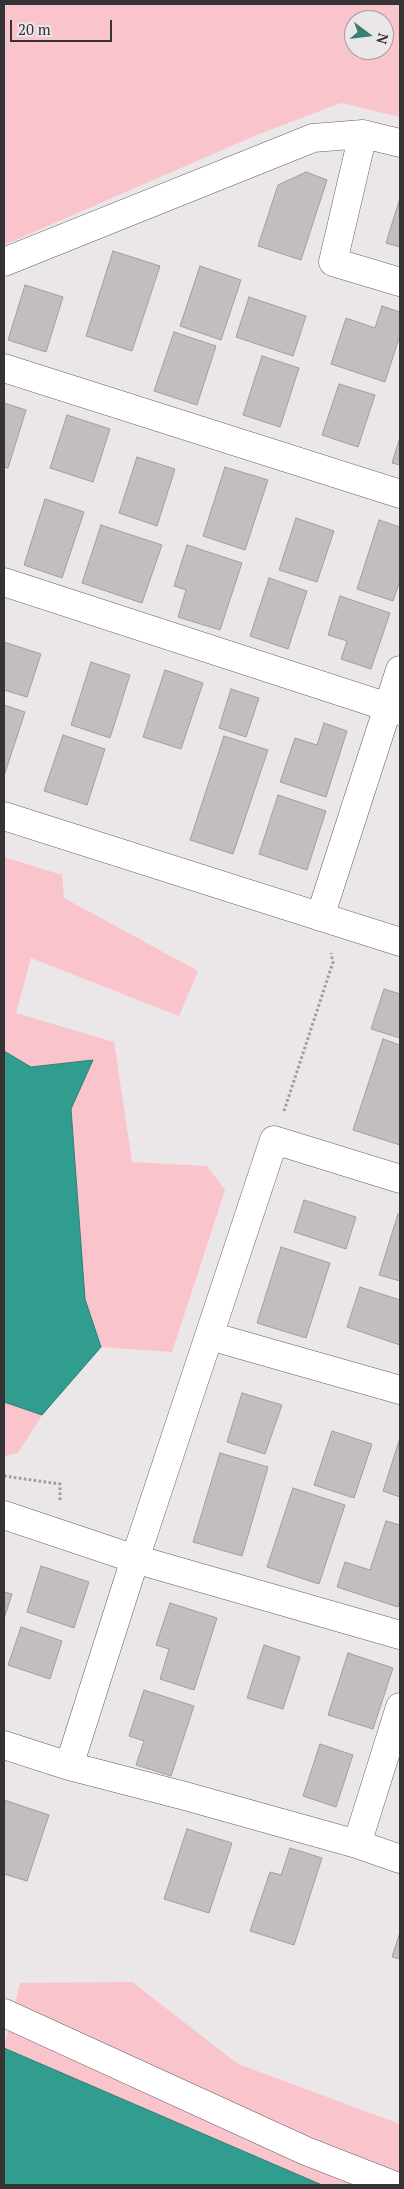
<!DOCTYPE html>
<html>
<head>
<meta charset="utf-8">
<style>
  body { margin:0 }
  #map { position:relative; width:404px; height:2189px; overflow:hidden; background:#ebe6e7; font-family:"PT Serif",serif }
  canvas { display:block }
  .frame { position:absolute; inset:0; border:5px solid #353333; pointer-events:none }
  .north { position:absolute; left:344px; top:10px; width:50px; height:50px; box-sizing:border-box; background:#ebe6e7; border:1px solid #a29e9f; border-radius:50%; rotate:105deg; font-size:14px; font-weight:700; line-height:20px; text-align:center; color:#353333 }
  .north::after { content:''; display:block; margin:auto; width:18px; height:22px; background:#397e73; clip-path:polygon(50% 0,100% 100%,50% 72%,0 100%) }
  .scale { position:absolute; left:10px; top:20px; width:102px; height:22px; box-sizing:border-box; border:2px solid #353333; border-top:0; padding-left:6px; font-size:15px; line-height:18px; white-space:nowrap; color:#353333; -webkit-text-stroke:4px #ebe6e7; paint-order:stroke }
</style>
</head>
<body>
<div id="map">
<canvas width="404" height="2189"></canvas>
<div class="frame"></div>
<div class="north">N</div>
<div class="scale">20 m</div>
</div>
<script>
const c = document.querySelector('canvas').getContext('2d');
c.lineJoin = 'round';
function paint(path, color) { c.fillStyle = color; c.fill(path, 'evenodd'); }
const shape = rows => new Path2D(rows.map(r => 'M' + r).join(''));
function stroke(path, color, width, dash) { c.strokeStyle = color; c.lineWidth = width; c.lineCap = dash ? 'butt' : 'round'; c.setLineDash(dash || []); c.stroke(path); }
paint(shape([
  [4,4,400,4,400,117,341,103,259,134,4,245],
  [354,20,384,20,384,50,354,50],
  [4,857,62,875,64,898,198,971,179,1016,31,958,16,1013,114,1042,132,1162,207,1166,225,1190,172,1352,101,1347,85,1299,71,1108,93,1060,31,1067,4,1051],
  [4,1402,42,1415,18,1453,4,1456],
  [132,1982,238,2064,400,2124,400,2185,322,2185,4,2048,20,1983]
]), '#f9c4cc');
const water = shape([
  [4,1051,31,1067,93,1060,71,1109,85,1299,101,1347,42,1415,4,1402,4,1051],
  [4,2048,322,2185,4,2185,4,2048]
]);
paint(water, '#309d8e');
stroke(water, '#327d73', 1);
const building = shape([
  [306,172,327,180,301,260,258,246,278,185,306,172],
  [400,198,400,247,386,243,400,198],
  [113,251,160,266,132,351,86,336,113,251],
  [200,266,241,280,221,340,180,326,200,266],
  [25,285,63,297,46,352,8,340,25,285],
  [249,297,306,316,293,356,236,337,249,297],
  [382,306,400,312,400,335,385,382,331,364,346,318,375,328,382,306],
  [174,332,216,346,197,405,154,391,174,332],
  [262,356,299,368,280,427,243,415,262,356],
  [339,384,375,395,358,447,322,435,339,384],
  [4,403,26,410,8,468,4,467,4,403],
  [67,415,110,429,93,482,50,468,67,415],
  [400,437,400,465,392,463,400,437],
  [137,457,175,469,157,526,119,513,137,457],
  [225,467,268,480,245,550,203,536,225,467],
  [45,499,84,512,62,578,24,565,45,499],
  [296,518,334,531,317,582,279,570,296,518],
  [379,520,400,527,400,580,393,601,357,589,379,520],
  [101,525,162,545,142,603,82,583,101,525],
  [187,545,242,563,220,630,178,617,186,590,174,586,187,545],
  [269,578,307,591,288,649,250,636,269,578],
  [340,596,390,613,371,669,341,659,347,641,328,635,340,596],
  [4,642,41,654,27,697,4,690,4,642],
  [91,662,130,675,110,738,71,725,91,662],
  [165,670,203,683,181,749,143,737,165,670],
  [231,689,259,698,246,737,219,728,231,689],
  [4,705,25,712,4,776,4,705],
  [324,723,347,731,326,797,280,782,295,738,317,745,324,723],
  [63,735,105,749,87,805,44,791,63,735],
  [224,736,268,750,233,854,190,840,224,736],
  [278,795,326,811,307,870,259,854,278,795],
  [384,989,400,994,400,1038,371,1029,384,989],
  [383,1039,400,1045,400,1145,353,1130,383,1039],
  [304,1200,356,1217,346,1249,294,1232,304,1200],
  [398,1214,400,1215,400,1281,379,1275,398,1214],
  [281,1247,330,1263,306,1338,257,1323,281,1247],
  [360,1287,400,1300,400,1345,347,1327,360,1287],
  [242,1393,282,1405,265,1454,227,1442,242,1393],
  [332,1431,372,1444,354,1498,314,1485,332,1431],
  [400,1438,400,1497,383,1491,400,1438],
  [220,1453,268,1467,242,1556,193,1542,220,1453],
  [293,1488,345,1505,319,1584,267,1567,293,1488],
  [386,1521,400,1525,400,1600,398,1607,337,1587,345,1562,370,1570,386,1521],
  [41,1566,89,1582,74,1628,27,1612,41,1566],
  [4,1592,12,1594,4,1619,4,1592],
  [170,1603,217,1618,194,1690,160,1679,169,1649,156,1645,170,1603],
  [21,1627,62,1641,50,1679,8,1665,21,1627],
  [264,1645,300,1657,283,1709,247,1698,264,1645],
  [348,1653,393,1668,373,1729,328,1715,348,1653],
  [144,1690,194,1706,171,1776,136,1765,144,1741,129,1736,144,1690],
  [320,1744,353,1755,336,1807,303,1796,320,1744],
  [4,1800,49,1815,27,1881,4,1874,4,1800],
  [187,1829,232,1843,209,1913,164,1899,187,1829],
  [290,1848,322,1858,294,1945,250,1931,270,1872,281,1875,290,1848],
  [400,1932,400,1959,392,1957,400,1932]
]);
paint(building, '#c2bdbe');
stroke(building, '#a29e9f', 1);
const minor = shape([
  [363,134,333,262,400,282],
  [4,262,313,138,363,134,400,143],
  [4,368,400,494],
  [4,582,400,711],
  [4,816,400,942],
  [320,917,400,670],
  [210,1336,400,1390],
  [4,1515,135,1559,274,1140,400,1179],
  [4,1745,69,1766,135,1559,400,1635],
  [69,1766,185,1796,357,1844,400,1859],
  [357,1844,400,1707],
  [4,2013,306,2151,393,2185]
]);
stroke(minor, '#625e5e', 29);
stroke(shape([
  [284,1111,333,962,331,953],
  [4,1476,60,1484,60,1502]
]), '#9f9b9c', 3, [2.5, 2.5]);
stroke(minor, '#fff', 28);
</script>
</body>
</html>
